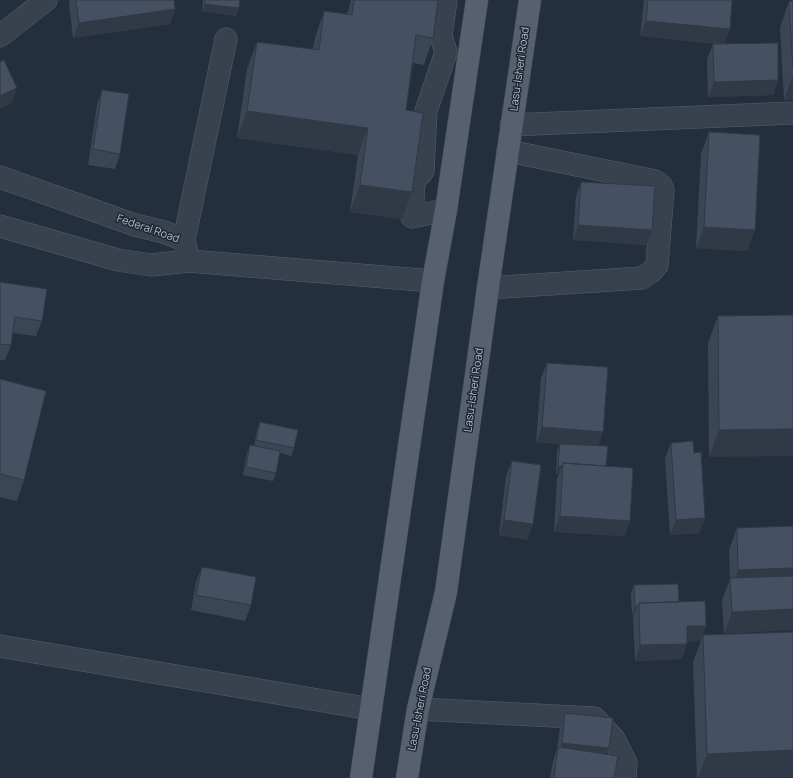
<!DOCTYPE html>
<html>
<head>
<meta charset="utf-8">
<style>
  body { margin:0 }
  canvas { display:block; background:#242f3e }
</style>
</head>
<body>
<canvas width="793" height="778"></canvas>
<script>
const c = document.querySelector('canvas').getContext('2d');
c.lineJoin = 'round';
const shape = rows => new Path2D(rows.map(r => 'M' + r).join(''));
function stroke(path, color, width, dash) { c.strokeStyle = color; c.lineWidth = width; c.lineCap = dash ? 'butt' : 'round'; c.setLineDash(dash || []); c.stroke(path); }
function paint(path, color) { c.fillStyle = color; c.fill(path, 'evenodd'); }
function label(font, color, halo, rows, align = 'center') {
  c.font = font + ' Manrope,sans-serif'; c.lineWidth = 3; c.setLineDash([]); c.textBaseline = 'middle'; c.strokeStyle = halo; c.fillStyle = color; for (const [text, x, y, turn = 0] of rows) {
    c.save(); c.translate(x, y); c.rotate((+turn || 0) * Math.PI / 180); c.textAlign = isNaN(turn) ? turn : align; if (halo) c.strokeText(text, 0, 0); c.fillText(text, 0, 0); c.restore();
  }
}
const minor = shape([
  [0,36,46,0],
  [511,125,793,113],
  [0,177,135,225,164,232,184,240,189,261],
  [446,210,412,217,414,181,423,171,426,111,446,52,441,36,446,0],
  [0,226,118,260,151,265,189,261,433,281],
  [184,240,226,39],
  [488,288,642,278,651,272,657,265,663,190,660,184,655,181,508,151],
  [0,646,371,709],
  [418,709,594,718,614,739,626,763,625,778]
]);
const major = shape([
  [361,778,433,281,446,210,477,0],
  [407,778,418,709,446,592,488,288,530,0]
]);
stroke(minor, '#565f6c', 23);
stroke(major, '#414a57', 23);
stroke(minor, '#38414e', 22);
stroke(major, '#56606e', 22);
paint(shape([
  [69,0,174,0,175,9,170,24,73,38,69,2],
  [203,0,240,0,236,16,202,11],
  [351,0,438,0,433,38,424,65,413,63,406,110,412,192,402,219,350,212,358,155,237,138,247,69,257,42,313,49,315,38,324,11,347,14],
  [644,0,732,0,724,44,778,80,773,95,708,97,707,59,713,44,718,44,640,36],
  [789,1,793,1,793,99,784,100,780,28],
  [102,90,120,154,115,169,88,165,97,105],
  [709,132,755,230,747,251,696,248,701,154],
  [581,182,652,230,647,245,573,240,576,197],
  [0,282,42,321,36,336,13,333,11,345,5,360,0,360],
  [793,315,709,457,708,343,718,316],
  [547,363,598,446,606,466,625,536,554,532,557,479,559,474,556,474,557,452,560,444,536,442,541,378],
  [0,379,24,480,17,501,0,497],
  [260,422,294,448,291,456,280,453,276,473,273,481,243,475,247,453,250,445,254,446,257,430],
  [671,443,694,453,705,518,699,533,670,535,665,458],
  [512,461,528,540,499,535,506,476],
  [793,526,724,634,722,600,730,579,729,550,737,528],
  [202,567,251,605,245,621,191,610,196,582],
  [634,585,679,602,706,626,700,641,687,641,682,659,635,661,633,618,634,615,632,615,631,593],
  [703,635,765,778,697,778,693,662],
  [565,713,609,748,607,754,614,778,550,778,553,762,557,749,560,728]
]), '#3b4654');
paint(shape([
  [205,4,239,8,236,16,202,11],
  [175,9,170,24,73,38,79,23],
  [646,21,730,29,724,44,640,36],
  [793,74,793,99,784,100],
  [778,80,773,95,708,97,714,82],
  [17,88,12,103,0,109,0,96],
  [247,111,368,128,358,155,237,138],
  [360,185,412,192,402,219,350,212],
  [578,225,652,230,647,245,573,240],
  [704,227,755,230,747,251,696,248],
  [542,427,603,432,598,447,536,442],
  [793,429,793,456,709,457,719,430],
  [558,466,562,466,559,474,556,474],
  [560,516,630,521,625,536,554,532],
  [705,518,699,533,670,535,676,520],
  [504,520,533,524,528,540,499,535],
  [793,568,793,589,730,592,738,570],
  [635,607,637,607,634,615,632,615],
  [793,609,793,630,724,634,732,612],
  [687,626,706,626,700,641,681,642],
  [687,644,682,659,635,661,640,645],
  [562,743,609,748,603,764,557,758],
  [793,750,793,777,765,778,698,778,707,754]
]), '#303945');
const building = shape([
  [76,0,174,0,175,9,79,23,76,0],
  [205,0,240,0,239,8,205,4,205,0],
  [354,0,438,0,433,38,416,35,406,110,423,113,412,192,360,185,368,128,247,111,257,42,319,50,324,11,352,15,354,0],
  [648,0,732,0,730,29,646,21,648,0],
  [789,1,793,1,793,68,789,1],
  [778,43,778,80,714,82,713,44,778,43],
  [4,60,17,88,0,96,0,62,4,60],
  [102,90,129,94,120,154,93,149,102,90],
  [709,132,760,135,755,230,704,227,709,132],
  [581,182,655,186,652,230,578,225,581,182],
  [0,282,47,289,42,321,15,317,11,345,0,344,0,282],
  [793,315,793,429,719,430,718,316,793,315],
  [547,363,608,367,603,432,542,427,547,363],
  [0,379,46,391,24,480,0,474,0,379],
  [260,422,298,430,294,448,256,440,260,422],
  [693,441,694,453,701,452,705,518,676,520,671,443,693,441],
  [560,444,608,446,606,466,563,463,562,466,558,466,560,444],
  [250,445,280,451,276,473,246,467,250,445],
  [512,461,541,465,533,524,504,520,512,461],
  [563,463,633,468,630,521,560,516,563,463],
  [793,526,793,568,738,570,737,528,793,526],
  [202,567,256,577,251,605,196,595,202,567],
  [793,576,793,609,732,612,730,578,793,576],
  [678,584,679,602,639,603,637,607,635,607,634,585,678,584],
  [705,601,706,626,687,626,687,644,640,645,639,603,705,601],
  [793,632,793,750,707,754,703,635,793,632],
  [565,713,613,718,609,748,562,743,565,713],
  [558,747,618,756,614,778,554,778,558,747]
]);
paint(building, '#455162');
stroke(building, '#303945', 1);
label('11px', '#b4bcc9', '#1d2633', [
  ["Lasu-Isheri Road",520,69,-82],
  ["Federal Road",148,229,19],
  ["Lasu-Isheri Road",474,390,-82],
  ["Lasu-Isheri Road",420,709,-79]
]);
</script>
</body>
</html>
